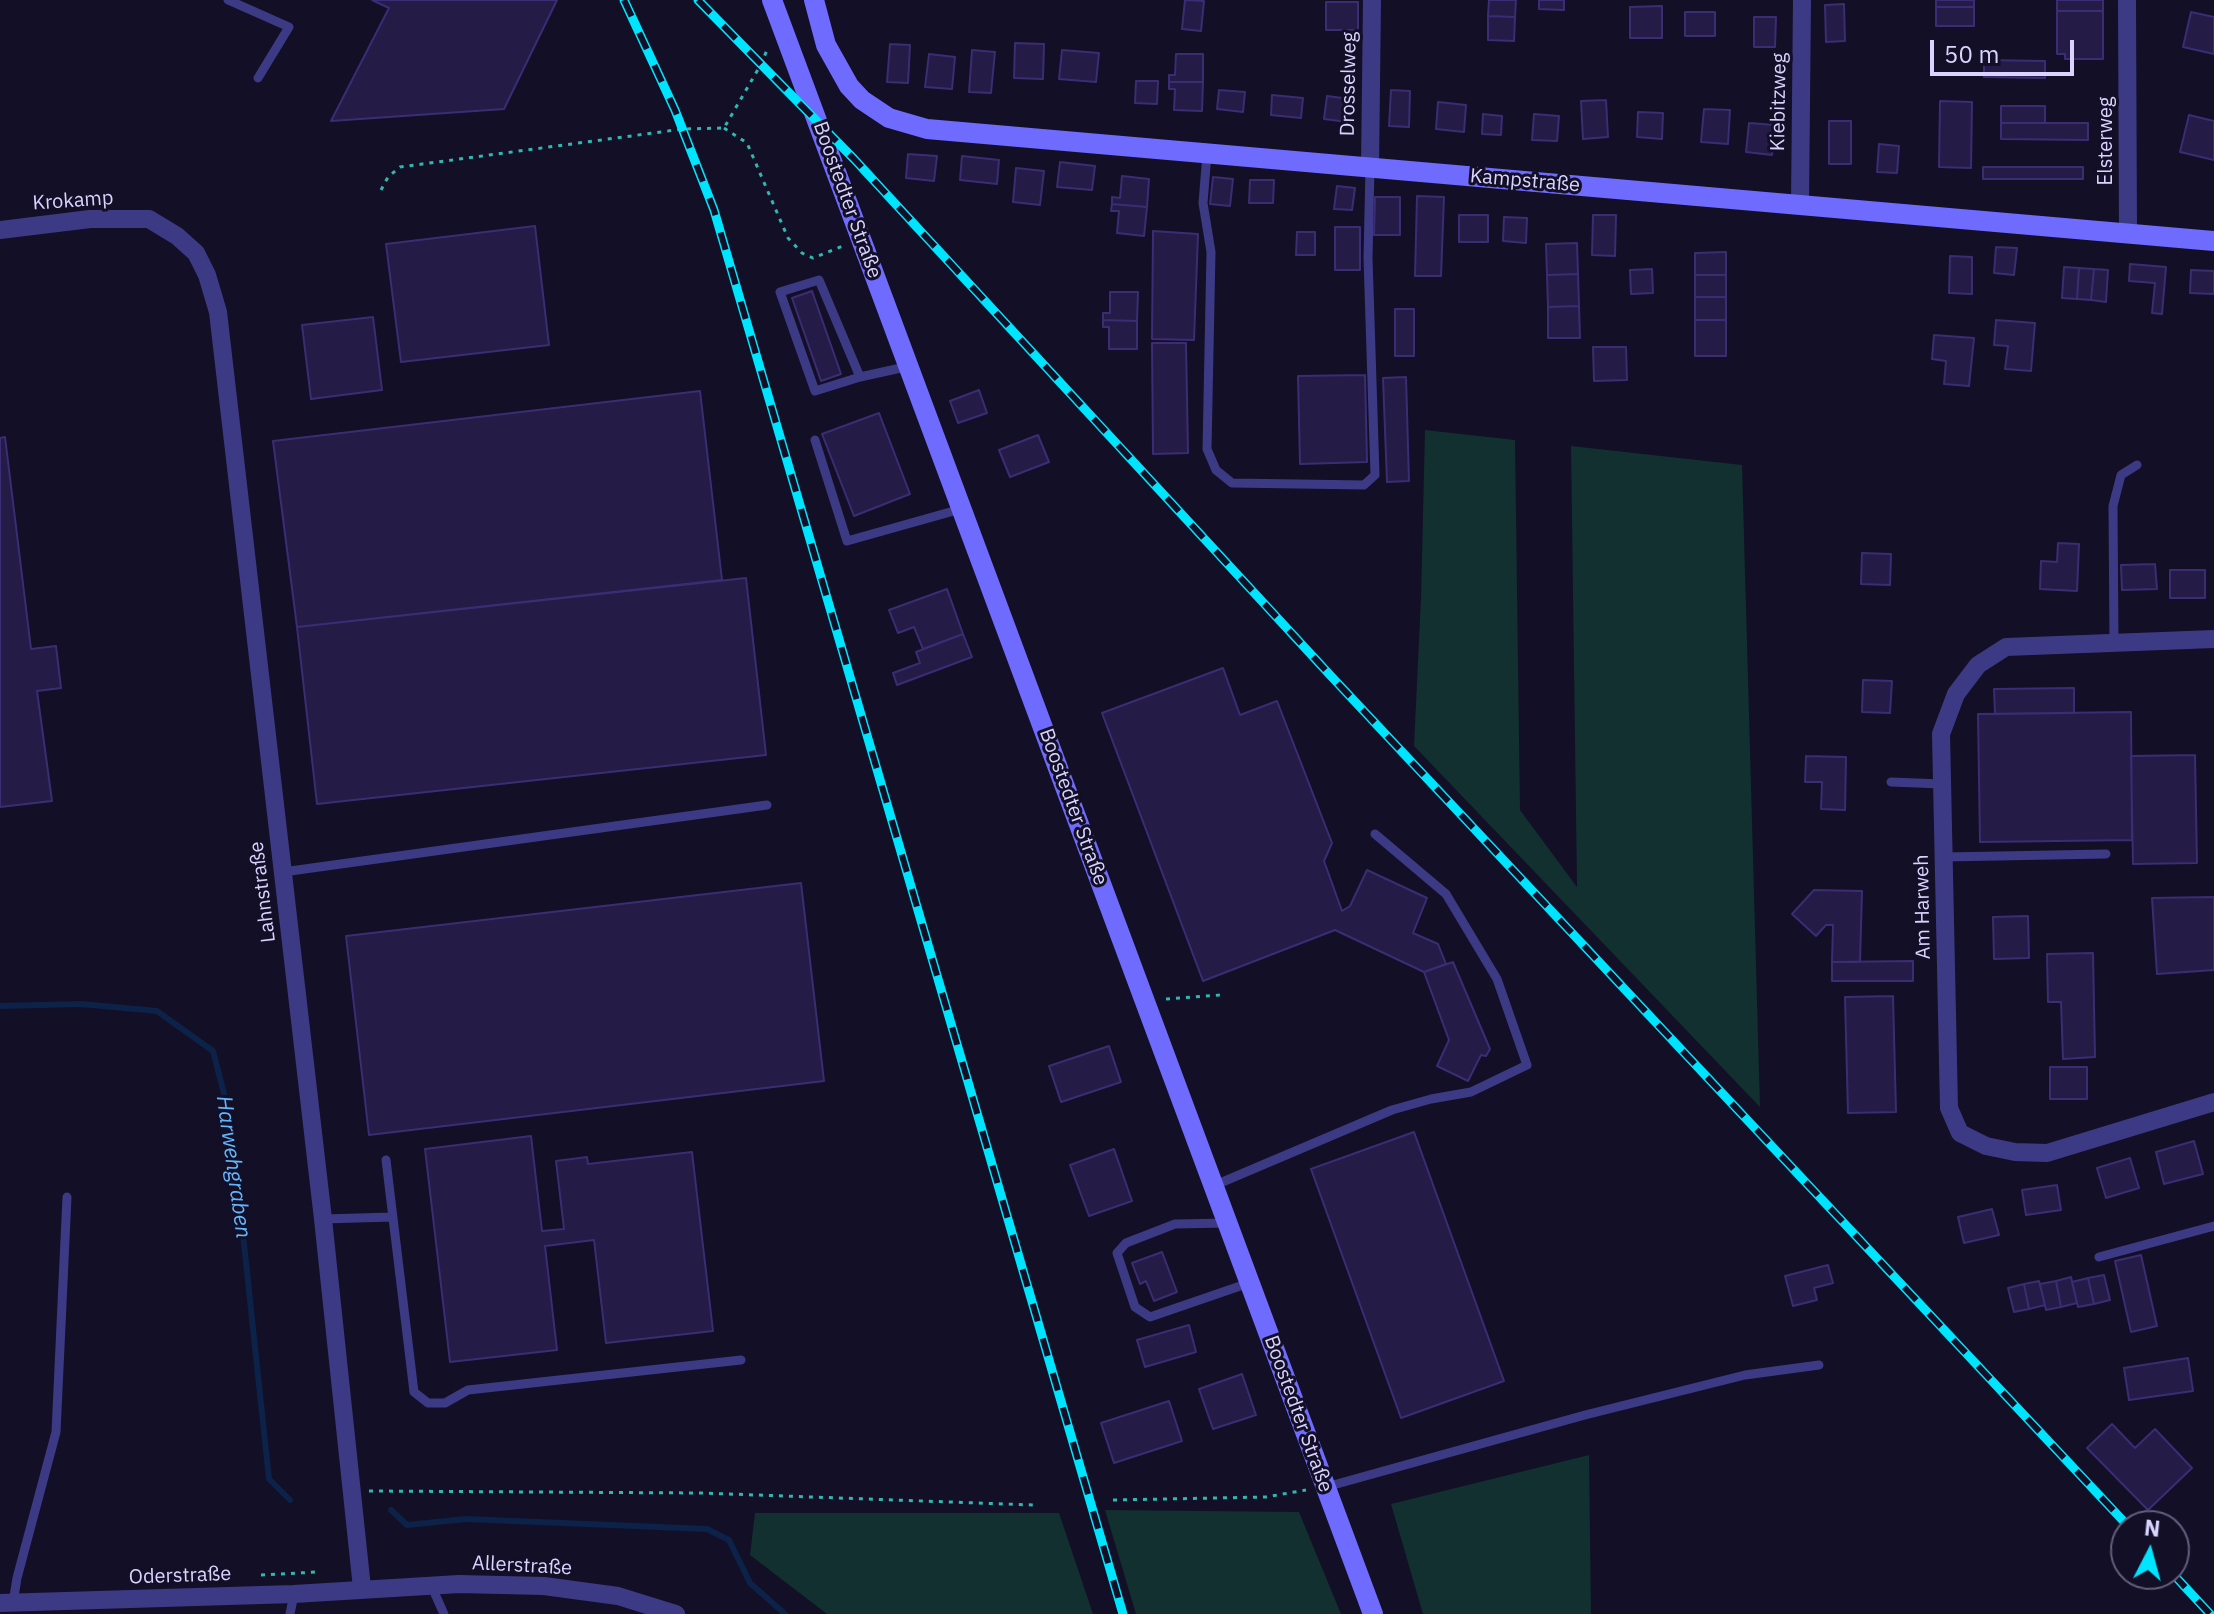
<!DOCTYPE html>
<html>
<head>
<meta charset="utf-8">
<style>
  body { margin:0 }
  #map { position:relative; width:2214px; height:1614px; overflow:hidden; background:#130f26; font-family:"IBM Plex Sans",sans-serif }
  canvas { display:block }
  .north { position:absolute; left:2110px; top:1510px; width:80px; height:80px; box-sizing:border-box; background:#130f26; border:2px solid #625e7d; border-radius:50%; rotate:6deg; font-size:22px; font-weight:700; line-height:32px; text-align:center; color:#d9d4ff }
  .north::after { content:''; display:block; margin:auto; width:28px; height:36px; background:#00e5ff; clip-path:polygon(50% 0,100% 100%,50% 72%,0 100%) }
  .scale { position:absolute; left:1930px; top:40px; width:144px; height:36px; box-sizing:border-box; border:4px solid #d9d4ff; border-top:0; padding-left:10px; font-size:24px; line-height:28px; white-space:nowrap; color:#d9d4ff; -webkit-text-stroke:6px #130f26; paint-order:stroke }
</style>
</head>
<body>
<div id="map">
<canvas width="2214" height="1614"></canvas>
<div class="north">N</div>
<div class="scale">50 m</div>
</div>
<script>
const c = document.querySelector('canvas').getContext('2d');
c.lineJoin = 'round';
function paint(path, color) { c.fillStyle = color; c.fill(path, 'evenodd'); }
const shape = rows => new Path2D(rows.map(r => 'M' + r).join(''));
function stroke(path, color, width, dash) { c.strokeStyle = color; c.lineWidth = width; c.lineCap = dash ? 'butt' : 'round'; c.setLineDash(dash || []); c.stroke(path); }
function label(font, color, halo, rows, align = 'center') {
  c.font = font + ' "IBM Plex Sans",sans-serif'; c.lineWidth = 6; c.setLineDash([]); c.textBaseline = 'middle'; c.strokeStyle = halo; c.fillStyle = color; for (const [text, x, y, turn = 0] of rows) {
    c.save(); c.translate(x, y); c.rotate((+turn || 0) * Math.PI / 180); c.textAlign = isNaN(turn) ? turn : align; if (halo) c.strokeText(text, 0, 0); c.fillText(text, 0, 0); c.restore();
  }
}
paint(shape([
  [1425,430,1515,440,1520,810,1577,887,1571,446,1742,465,1760,1107,1414,746,1421,598],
  [1589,1455,1591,1614,1423,1614,1391,1504],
  [1105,1510,1299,1512,1341,1614,1136,1614],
  [755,1513,1059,1513,1093,1614,827,1614,750,1555]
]), '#12302f');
stroke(shape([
  [0,1006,81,1004,157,1011,213,1051,231,1121,269,1479,290,1500],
  [391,1510,407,1525,466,1519,707,1529,729,1540,750,1583,785,1614]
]), '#0c2248', 6);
const building = shape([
  [372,0,557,0,504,109,331,121,389,8,372,0],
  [1185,0,1204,1,1201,31,1182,29,1185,0],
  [1489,0,1516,0,1515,17,1488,16,1489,0],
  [1539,0,1564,0,1564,10,1539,9,1539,0],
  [1936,0,1974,0,1974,7,1936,7,1936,0],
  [2057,0,2103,0,2103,11,2057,11,2057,0],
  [1326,2,1358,2,1358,30,1326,30,1326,2],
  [1844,4,1845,41,1826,42,1825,5,1844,4],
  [1662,6,1662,38,1630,38,1630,7,1662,6],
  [1936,7,1974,7,1974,26,1936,26,1936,7],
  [2057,11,2103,11,2103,59,2065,59,2065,54,2057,54,2057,11],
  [1685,12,1715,12,1715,36,1685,36,1685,12],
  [2191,12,2214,17,2214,54,2183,47,2191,12],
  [1488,16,1515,17,1514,41,1488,40,1488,16],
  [1754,17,1776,17,1775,47,1754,47,1754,17],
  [1015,43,1044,44,1043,79,1014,78,1015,43],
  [890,44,910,45,908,83,887,82,890,44],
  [972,50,995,52,991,93,969,92,972,50],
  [1062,50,1099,53,1096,82,1059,79,1062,50],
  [929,54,955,57,952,89,925,87,929,54],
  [1176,54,1203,54,1203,82,1169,82,1169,75,1175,75,1176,54],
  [1984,60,2045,61,2045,78,1984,77,1984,60],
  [1136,81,1158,81,1157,104,1135,103,1136,81],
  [1169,82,1203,82,1202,111,1174,110,1175,89,1169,89,1169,82],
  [1219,90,1245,92,1243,112,1217,109,1219,90],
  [1391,90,1410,91,1409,127,1389,126,1391,90],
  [1272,95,1303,98,1301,118,1271,115,1272,95],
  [1327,96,1350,99,1348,122,1324,119,1327,96],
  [1606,100,1608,137,1583,139,1581,101,1606,100],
  [1940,101,1972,102,1971,168,1939,167,1940,101],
  [1438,102,1466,105,1464,132,1436,129,1438,102],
  [2001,106,2045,106,2045,123,2001,123,2001,106],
  [1704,109,1730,110,1728,144,1701,142,1704,109],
  [1638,112,1663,113,1662,139,1637,137,1638,112],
  [1483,114,1502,116,1501,135,1482,134,1483,114],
  [1534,114,1559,116,1557,141,1532,140,1534,114],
  [2189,115,2214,121,2214,160,2180,152,2189,115],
  [1829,121,1851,121,1851,164,1829,164,1829,121],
  [1749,123,1775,125,1772,155,1746,152,1749,123],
  [2001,123,2088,123,2088,140,2001,139,2001,123],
  [1879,144,1899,146,1897,173,1877,172,1879,144],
  [908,154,937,156,934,181,906,178,908,154],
  [962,156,999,160,997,184,960,180,962,156],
  [1060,162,1095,166,1092,190,1057,187,1060,162],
  [1983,167,2083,167,2083,179,1983,179,1983,167],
  [1016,168,1044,171,1040,205,1013,202,1016,168],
  [1122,176,1149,179,1147,207,1112,204,1112,197,1120,198,1122,176],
  [1213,177,1233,179,1230,206,1210,204,1213,177],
  [1250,180,1274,180,1273,203,1249,203,1250,180],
  [1337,186,1355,188,1352,210,1334,209,1337,186],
  [1417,196,1444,197,1441,276,1415,276,1417,196],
  [1375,197,1400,197,1400,235,1374,235,1375,197],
  [1112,204,1147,207,1144,236,1117,233,1119,211,1111,211,1112,204],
  [1459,215,1488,215,1488,242,1459,242,1459,215],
  [1593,215,1616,215,1615,256,1592,255,1593,215],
  [1504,217,1527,218,1526,243,1503,241,1504,217],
  [535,226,549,345,401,362,386,244,535,226],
  [1335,227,1360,227,1360,270,1335,270,1335,227],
  [1153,231,1198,234,1194,340,1152,339,1153,231],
  [1297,232,1315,232,1315,255,1296,255,1297,232],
  [1577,243,1578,274,1547,275,1546,244,1577,243],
  [1996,247,2017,248,2014,275,1994,273,1996,247],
  [1726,252,1726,275,1695,275,1695,253,1726,252],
  [1950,256,1972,257,1972,294,1949,293,1950,256],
  [2130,264,2166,267,2162,314,2152,313,2155,283,2129,281,2130,264],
  [2064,267,2079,268,2077,299,2062,298,2064,267],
  [2079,268,2094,269,2091,300,2077,299,2079,268],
  [1652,269,1653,293,1631,294,1630,270,1652,269],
  [2094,269,2108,270,2106,302,2091,300,2094,269],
  [2191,270,2214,271,2214,294,2190,293,2191,270],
  [1578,274,1579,306,1548,307,1547,275,1578,274],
  [1695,275,1726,275,1726,297,1695,297,1695,275],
  [812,291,841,374,821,381,792,298,812,291],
  [1110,292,1138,292,1137,321,1103,320,1103,313,1110,313,1110,292],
  [1695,297,1726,297,1726,320,1695,320,1695,297],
  [1579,306,1580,338,1548,338,1548,307,1579,306],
  [1395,309,1414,309,1414,356,1395,356,1395,309],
  [373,317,382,390,311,399,302,325,373,317],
  [1103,320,1137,321,1137,349,1109,349,1109,327,1103,327,1103,320],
  [1695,320,1726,320,1726,356,1695,356,1695,320],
  [1996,320,2035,323,2031,371,2005,369,2008,346,1994,345,1996,320],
  [1934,335,1974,338,1969,386,1944,384,1946,361,1932,359,1934,335],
  [1152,343,1186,343,1188,453,1153,454,1152,343],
  [1593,347,1626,347,1627,380,1594,381,1593,347],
  [1365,375,1367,462,1300,464,1298,376,1365,375],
  [1406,377,1409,481,1387,482,1383,378,1406,377],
  [979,390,987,413,958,423,950,401,979,390],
  [700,391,722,580,297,627,273,441,700,391],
  [879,413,910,494,854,516,822,434,879,413],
  [1038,435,1049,462,1010,477,999,450,1038,435],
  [5,437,31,649,56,646,61,688,37,691,52,801,0,807,0,438,5,437],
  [2058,543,2079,544,2077,591,2040,589,2041,561,2057,562,2058,543],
  [1862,553,1891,554,1890,585,1861,584,1862,553],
  [2155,564,2157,589,2122,590,2121,565,2155,564],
  [2170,570,2205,570,2205,598,2170,598,2170,570],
  [746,578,766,755,317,804,297,627,746,578],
  [947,589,963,634,923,649,914,627,898,633,889,610,947,589],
  [963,634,972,657,897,685,893,673,920,663,916,652,963,634],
  [1223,668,1240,715,1277,701,1332,843,1324,861,1342,911,1350,906,1367,870,1427,898,1413,933,1438,944,1446,964,1424,972,1335,930,1203,981,1102,713,1223,668],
  [1863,680,1892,681,1890,713,1862,712,1863,680],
  [2074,688,2074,713,1995,714,1994,689,2074,688],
  [2131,712,2132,840,1980,842,1978,714,2131,712],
  [2195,755,2197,863,2133,864,2131,756,2195,755],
  [1806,756,1846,757,1845,810,1821,809,1822,782,1805,782,1806,756],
  [801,883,824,1081,369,1135,346,936,801,883],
  [1814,890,1862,891,1860,962,1832,962,1833,925,1826,925,1816,936,1792,914,1814,890],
  [2214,897,2214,970,2157,974,2152,898,2214,897],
  [2028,916,2029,958,1994,959,1993,917,2028,916],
  [2093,953,2095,1057,2063,1059,2061,1002,2048,1002,2047,954,2093,953],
  [1913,961,1913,981,1832,981,1832,962,1913,961],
  [1453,962,1490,1049,1486,1056,1481,1055,1468,1081,1437,1066,1449,1040,1424,972,1453,962],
  [1893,996,1896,1112,1848,1113,1845,997,1893,996],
  [1109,1046,1121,1082,1061,1102,1049,1066,1109,1046],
  [2050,1067,2087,1067,2087,1099,2050,1099,2050,1067],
  [1414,1132,1504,1381,1401,1418,1311,1169,1414,1132],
  [531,1136,542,1231,564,1229,556,1161,587,1157,588,1164,692,1152,713,1331,606,1343,594,1240,545,1246,557,1350,450,1362,425,1149,531,1136],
  [2194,1141,2203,1174,2164,1184,2156,1152,2194,1141],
  [1114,1149,1132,1201,1089,1216,1070,1165,1114,1149],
  [2130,1158,2139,1188,2106,1198,2097,1168,2130,1158],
  [2057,1185,2061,1210,2026,1215,2022,1190,2057,1185],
  [1992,1209,1999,1235,1964,1243,1958,1217,1992,1209],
  [1162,1252,1177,1292,1154,1301,1146,1281,1140,1284,1132,1263,1162,1252],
  [2141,1255,2157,1326,2131,1332,2115,1261,2141,1255],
  [1828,1265,1833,1283,1814,1288,1817,1300,1793,1306,1785,1276,1828,1265],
  [2104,1275,2110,1300,2094,1304,2088,1278,2104,1275],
  [2071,1277,2077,1303,2061,1307,2056,1281,2071,1277],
  [2088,1278,2094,1304,2078,1307,2072,1282,2088,1278],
  [2039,1281,2045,1305,2029,1309,2024,1284,2039,1281],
  [2056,1281,2061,1307,2046,1310,2040,1284,2056,1281],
  [2024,1284,2029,1309,2014,1312,2008,1288,2024,1284],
  [1189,1325,1196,1352,1145,1367,1137,1340,1189,1325],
  [2188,1358,2193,1391,2129,1400,2124,1368,2188,1358],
  [1242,1374,1256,1415,1213,1429,1199,1389,1242,1374],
  [1169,1401,1182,1441,1114,1463,1101,1423,1169,1401],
  [2112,1424,2135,1448,2155,1429,2192,1468,2148,1510,2087,1448,2112,1424]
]);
paint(building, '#241b47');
stroke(building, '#3b2d73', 2);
stroke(shape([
  [724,128,747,143,788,238,802,253,813,258,843,246],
  [381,190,388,177,400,167,683,129,724,128,760,66,768,48],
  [1166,999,1221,995],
  [369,1491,701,1493,1033,1505],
  [1113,1500,1266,1497,1306,1490],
  [261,1575,317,1572]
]), '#2fb8b0', 3, [4, 6]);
stroke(shape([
  [228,0,289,27,258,78],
  [1207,154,1203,203,1211,252,1207,449,1216,470,1232,483,1364,485,1375,475,1368,258,1370,168],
  [860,377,815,391,780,292,819,280,860,377,910,366],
  [815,440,847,541,961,509],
  [2114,643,2113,506,2121,475,2137,465],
  [1891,782,1942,784],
  [1944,857,2106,854],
  [283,872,767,805],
  [386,1160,414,1392,428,1403,445,1403,468,1390,741,1360],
  [1213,1186,1392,1110,1431,1099,1471,1092,1527,1065,1497,979,1446,894,1375,834],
  [323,1219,392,1217],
  [1227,1223,1175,1224,1126,1243,1117,1253,1135,1307,1150,1317,1249,1283],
  [2099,1257,2214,1226],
  [1326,1487,1585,1415,1745,1375,1819,1365],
  [431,1585,444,1614],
  [13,1603,17,1578,56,1432,67,1197],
  [290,1614,294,1594]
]), '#3d3a85', 9);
stroke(shape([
  [2127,0,2128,234],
  [1370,168,1372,0],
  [1800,204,1802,0],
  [0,230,90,219,149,219,177,236,196,253,207,275,218,312,323,1219,362,1588],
  [2214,639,2006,647,1978,665,1956,694,1941,734,1949,1108,1960,1133,1986,1146,2015,1152,2047,1153,2214,1102],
  [0,1603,294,1594,459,1584,544,1586,618,1596,676,1614]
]), '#3d3a85', 18);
stroke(shape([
  [772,0,1373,1614],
  [814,0,826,45,849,86,862,100,889,118,927,129,2214,241]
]), '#6f6bff', 20);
const rail = shape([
  [624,0,675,110,714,210,1123,1614],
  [698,0,854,159,1330,675,2128,1526],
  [2173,1574,2210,1614]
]);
stroke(rail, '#00e5ff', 9);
stroke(rail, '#130f26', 6, [18]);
label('20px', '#d9d4ff', '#130f26', [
  ["Drosselweg",1349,84,-89],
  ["Kiebitzweg",1779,102,-89],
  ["Elsterweg",2106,141,-90],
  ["Kampstraße",1525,181,5],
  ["Boostedter Straße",847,200,70],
  ["Krokamp",73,201,-4],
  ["Boostedter Straße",1073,807,70],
  ["Lahnstraße",263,892,-97],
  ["Am Harweh",1923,907,-91],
  ["Boostedter Straße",1298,1414,70],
  ["Allerstraße",522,1566,3],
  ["Oderstraße",180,1576,-2]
]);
label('italic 22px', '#62b6ff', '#130f26', [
  ["Harwehgraben",233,1167,82]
]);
</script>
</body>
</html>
